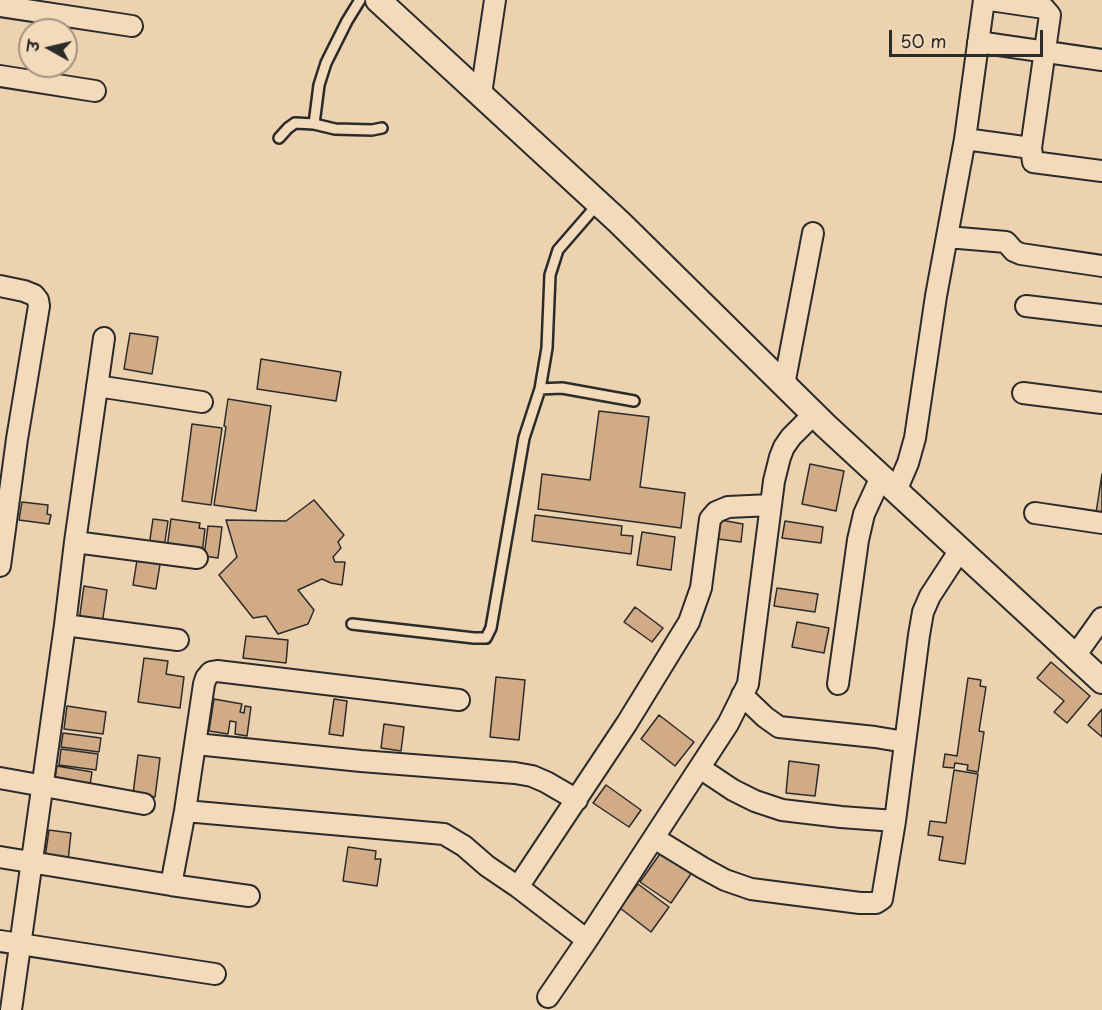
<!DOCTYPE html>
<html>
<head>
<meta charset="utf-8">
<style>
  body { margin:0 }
  #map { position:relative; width:1102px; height:1010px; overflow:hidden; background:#edd2b0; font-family:"Playpen Sans","Playpen Sans Deva",sans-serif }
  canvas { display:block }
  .north { position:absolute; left:18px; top:18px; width:60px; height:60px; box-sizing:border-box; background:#f3daba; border:2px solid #a39481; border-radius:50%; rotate:278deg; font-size:16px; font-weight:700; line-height:24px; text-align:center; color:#2b2b2b }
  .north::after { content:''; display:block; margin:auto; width:21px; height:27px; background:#2b2b2b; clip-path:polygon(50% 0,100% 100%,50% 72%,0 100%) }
  .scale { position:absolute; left:889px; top:30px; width:154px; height:27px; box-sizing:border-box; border:3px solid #2b2b2b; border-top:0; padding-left:8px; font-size:18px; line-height:21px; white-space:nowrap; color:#2b2b2b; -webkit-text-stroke:4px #f3daba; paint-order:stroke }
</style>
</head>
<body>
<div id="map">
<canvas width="1102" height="1010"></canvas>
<div class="north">उ</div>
<div class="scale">50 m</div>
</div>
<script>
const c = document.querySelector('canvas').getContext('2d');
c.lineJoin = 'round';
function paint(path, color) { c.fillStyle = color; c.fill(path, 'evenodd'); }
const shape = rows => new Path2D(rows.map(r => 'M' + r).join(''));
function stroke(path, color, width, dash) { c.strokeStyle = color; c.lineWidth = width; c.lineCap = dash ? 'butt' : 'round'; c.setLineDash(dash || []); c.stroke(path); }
const building = shape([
  [130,333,158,337,152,374,124,369,130,333],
  [261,359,341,372,336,401,257,389,261,359],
  [228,399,271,406,256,511,214,505,226,427,224,426,228,399],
  [599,411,649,417,640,487,685,493,681,528,538,509,542,474,590,480,599,411],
  [192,424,222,428,211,505,182,501,192,424],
  [810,464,844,471,836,511,802,504,810,464],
  [1102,474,1102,514,1096,513,1102,474],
  [314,500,344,535,338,542,341,548,333,557,335,562,345,562,342,585,331,583,322,579,298,590,314,610,308,624,278,634,266,616,253,618,219,575,237,557,226,520,286,521,314,500],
  [22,502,48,505,47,514,51,515,49,524,19,520,22,502],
  [535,515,622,526,621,535,633,536,631,554,532,541,535,515],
  [153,519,168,521,164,548,149,546,153,519],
  [171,519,200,523,199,528,205,529,202,553,167,548,171,519],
  [721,520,743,524,741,542,718,539,721,520],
  [785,521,823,527,821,543,782,538,785,521],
  [208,526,222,527,218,558,204,556,208,526],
  [642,532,675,537,671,570,637,565,642,532],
  [138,554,161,558,156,589,133,585,138,554],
  [84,586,107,590,102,625,79,621,84,586],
  [777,588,818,594,815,612,774,606,777,588],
  [635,607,663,628,652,642,624,622,635,607],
  [797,622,829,628,824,653,792,647,797,622],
  [246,636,288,640,286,663,243,658,246,636],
  [144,658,168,661,166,674,184,677,180,708,138,702,144,658],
  [1051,662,1090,696,1067,723,1054,712,1064,701,1037,678,1051,662],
  [496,677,525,680,519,740,490,737,496,677],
  [968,678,981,680,980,686,986,687,979,731,984,732,978,772,967,770,968,765,955,763,954,768,943,767,945,754,957,756,968,678],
  [214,699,242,704,240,712,244,713,245,706,251,707,247,736,235,734,236,722,230,721,228,734,209,731,214,699],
  [334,699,347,701,343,736,329,734,334,699],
  [67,706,106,712,103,734,64,729,67,706],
  [1102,709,1102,737,1088,725,1102,709],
  [659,715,694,742,675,766,641,739,659,715],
  [384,724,404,727,401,751,381,748,384,724],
  [63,733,101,738,99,752,61,747,63,733],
  [61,749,98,754,96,770,59,765,61,749],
  [138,755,160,758,155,797,133,794,138,755],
  [789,761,819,765,815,796,786,793,789,761],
  [57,766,92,772,89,791,54,785,57,766],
  [954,770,978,774,965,864,939,860,943,837,928,835,930,821,946,823,954,770],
  [606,785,641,810,629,827,593,803,606,785],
  [49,830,71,833,68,861,45,858,49,830],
  [348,847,376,851,375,859,381,859,377,886,343,881,348,847],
  [662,851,693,871,671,903,640,882,662,851],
  [638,884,669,907,651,932,620,908,638,884]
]);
paint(building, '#d0ab85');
stroke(building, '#2b2b2b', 1.5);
const service = shape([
  [314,124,335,129,372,130,382,128],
  [279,138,288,128,295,123,314,124,319,85,326,63,347,21,360,0],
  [540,389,562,388,634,401],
  [352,624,474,638,486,638,491,628,524,438,540,389,547,348,550,275,558,250,597,205]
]);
const minor = shape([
  [990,0,1044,8,1050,15,1031,148,1033,162,1102,171],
  [0,6,132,26],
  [978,42,1102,60],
  [0,76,95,91],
  [481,94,495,0],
  [965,139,1031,148],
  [947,237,1006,242,1014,251,1021,254,1102,266],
  [0,286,24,291,34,295,38,300,39,306,17,439,0,566],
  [1026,306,1102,315],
  [784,385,813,233],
  [97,386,202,402],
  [1023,393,1102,403],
  [896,491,908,463,915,438,936,296,965,139,984,0],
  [1035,513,1102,523],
  [75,542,197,558],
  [65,625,178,640],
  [1075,656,1102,618],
  [838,684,858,540,864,514,881,477],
  [742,695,765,717,779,727,875,737,905,742],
  [196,744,361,761,515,773,532,776,546,782,577,800],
  [700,768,733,790,755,801,782,810,841,817,895,821],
  [0,778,144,804],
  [185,811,444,834,464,846,487,866,518,887,587,940,728,724,748,684,774,481,780,457,784,447,791,437,814,414],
  [654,838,703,868,725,880,751,889,860,903,876,903,882,899,895,821,919,635,923,612,930,596,960,550],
  [0,857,171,885,249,896],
  [171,885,185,811,204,684,206,678,211,672,217,671,459,700],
  [518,887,627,723,689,622,701,588,710,519,716,512,728,507,771,505],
  [0,941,215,974],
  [548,997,587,940],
  [11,1010,65,625,75,542,104,338]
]);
const tertiary = shape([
  [378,0,619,222,826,426,1102,681]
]);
stroke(service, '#2b2b2b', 14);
stroke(minor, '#2b2b2b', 24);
stroke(tertiary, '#2b2b2b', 28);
stroke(service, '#f3daba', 9);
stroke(minor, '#f3daba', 20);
stroke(tertiary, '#f3daba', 24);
</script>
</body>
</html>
